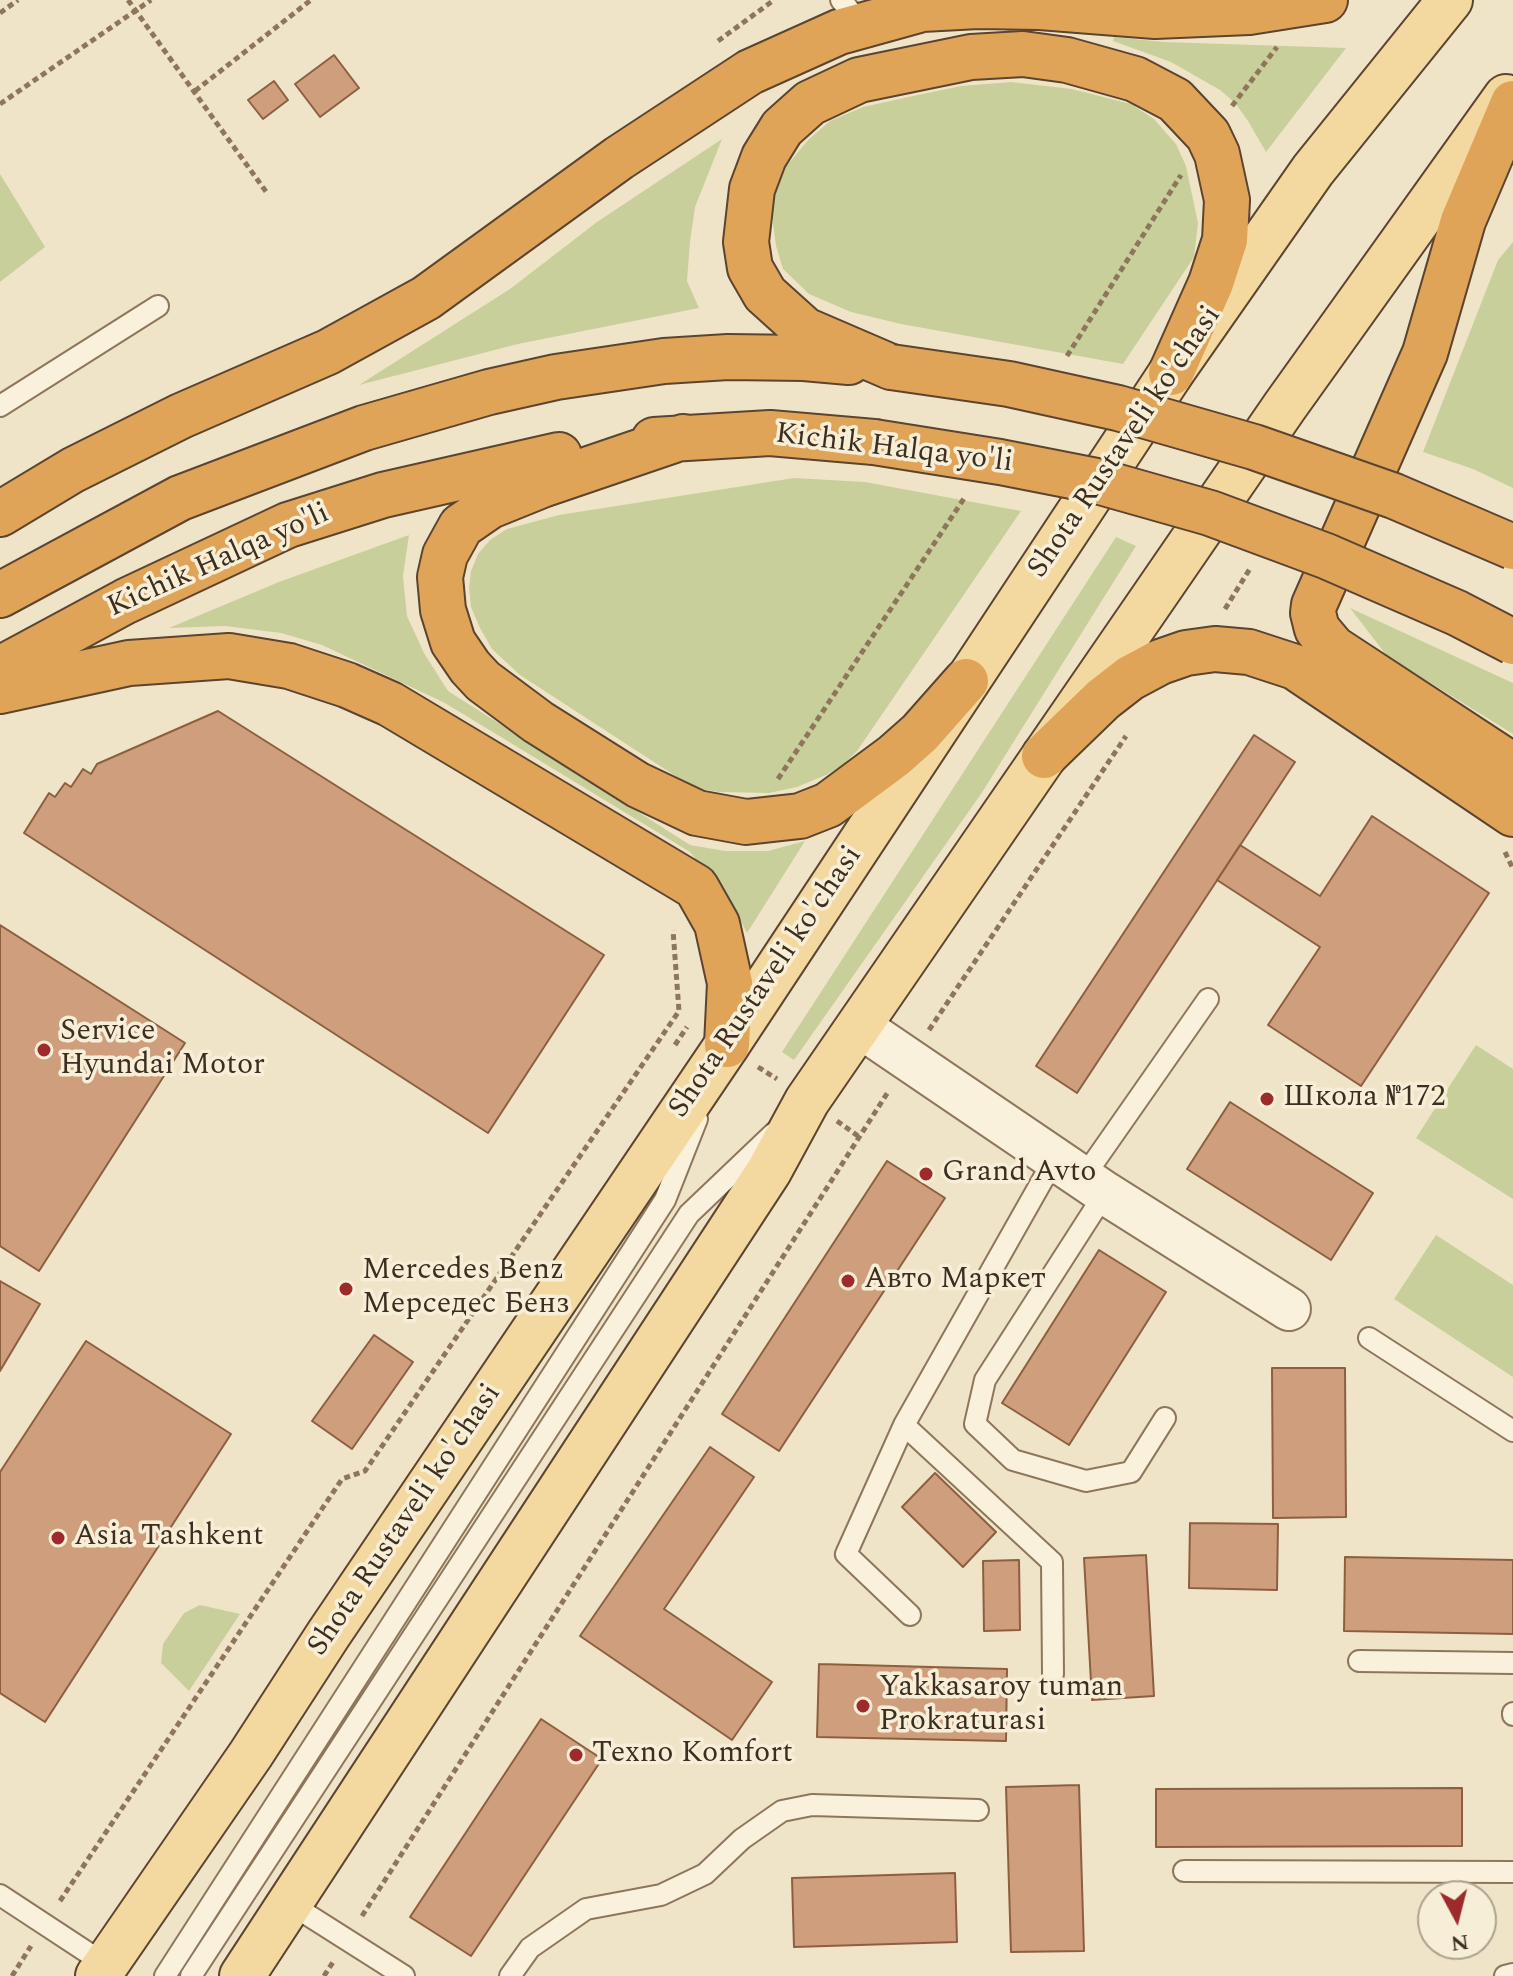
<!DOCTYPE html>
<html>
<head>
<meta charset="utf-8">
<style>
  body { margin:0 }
  #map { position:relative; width:1513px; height:1976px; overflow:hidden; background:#f0e4c8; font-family:Spectral,serif }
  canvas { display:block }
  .north { position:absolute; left:1417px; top:1880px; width:80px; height:80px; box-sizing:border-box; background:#f7eed8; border:2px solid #ada18e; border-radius:50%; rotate:173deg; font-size:22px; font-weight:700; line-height:32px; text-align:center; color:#3d2e20 }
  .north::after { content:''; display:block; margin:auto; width:28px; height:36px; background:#9e2a2b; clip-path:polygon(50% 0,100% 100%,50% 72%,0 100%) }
</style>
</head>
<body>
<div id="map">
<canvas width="1513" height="1976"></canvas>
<div class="north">N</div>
</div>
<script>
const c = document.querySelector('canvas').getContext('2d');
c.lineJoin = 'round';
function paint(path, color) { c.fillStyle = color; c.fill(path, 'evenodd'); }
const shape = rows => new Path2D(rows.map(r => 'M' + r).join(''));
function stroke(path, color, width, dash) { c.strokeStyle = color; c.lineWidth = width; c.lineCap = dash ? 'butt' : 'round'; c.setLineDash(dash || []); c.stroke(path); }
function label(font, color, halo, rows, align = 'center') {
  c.font = font + ' Spectral,serif'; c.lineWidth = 7; c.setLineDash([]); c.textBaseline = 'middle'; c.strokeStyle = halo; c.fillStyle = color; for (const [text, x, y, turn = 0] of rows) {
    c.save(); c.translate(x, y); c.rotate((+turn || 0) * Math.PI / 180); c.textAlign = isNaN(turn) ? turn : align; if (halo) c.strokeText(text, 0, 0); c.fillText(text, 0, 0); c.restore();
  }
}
paint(shape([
  [1114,37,1164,42,1346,48,1266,152,1248,121,1235,103,1220,90,1171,62,1113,41],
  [1011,82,1072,89,1131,104,1154,119,1176,144,1186,166,1198,223,1194,257,1123,364,901,324,851,312,809,294,783,269,776,246,771,208,780,174,808,140,830,121,863,107,913,96,961,86],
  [722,139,695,207,690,242,687,281,699,308,518,344,359,385,510,289,597,222],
  [0,174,45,247,0,282],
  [1513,242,1513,488,1473,469,1423,452,1498,260],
  [794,478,865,482,1021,511,857,751,843,765,826,775,797,787,769,793,719,792,694,788,520,675,492,649,480,628,471,607,469,588,471,571,478,554,490,540,507,529,559,515],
  [409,535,403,576,407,616,424,653,448,691,690,845,725,851,768,851,805,841,747,933,732,904,690,852,445,703,322,645,281,633,225,626,169,628,279,582],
  [1116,537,1136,546,981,794,794,1060,782,1052],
  [1350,608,1513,683,1513,734,1387,656],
  [1476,1045,1513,1069,1513,1199,1416,1138],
  [1436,1235,1513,1285,1513,1377,1394,1299],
  [200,1605,240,1614,189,1691,161,1663,163,1644,184,1613]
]), '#c9cf9b');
const building = shape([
  [334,55,359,88,320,117,295,84,334,55],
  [274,81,288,100,263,119,248,100,274,81],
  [218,711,604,955,488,1133,24,833,49,793,55,797,65,783,71,787,83,769,91,774,97,764,218,711],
  [1254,735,1295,762,1077,1093,1036,1066,1254,735],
  [1372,816,1489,893,1361,1086,1268,1025,1320,947,1217,880,1240,845,1320,896,1372,816],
  [0,925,185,1043,39,1271,0,1246,0,925],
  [1230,1102,1373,1193,1331,1260,1187,1169,1230,1102],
  [887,1161,945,1198,779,1451,722,1414,887,1161],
  [1099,1250,1166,1292,1069,1445,1002,1403,1099,1250],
  [0,1281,40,1304,0,1371,0,1281],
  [374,1335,413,1362,352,1449,312,1421,374,1335],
  [86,1341,231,1434,45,1722,0,1693,0,1472,86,1341],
  [1272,1368,1345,1368,1346,1517,1273,1518,1272,1368],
  [710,1447,754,1477,664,1609,772,1682,732,1740,580,1636,710,1447],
  [935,1473,996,1532,963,1567,902,1507,935,1473],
  [1190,1523,1278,1524,1277,1590,1189,1588,1190,1523],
  [1146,1555,1154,1696,1092,1700,1084,1558,1146,1555],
  [1345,1557,1513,1560,1513,1634,1344,1631,1345,1557],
  [1019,1560,1020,1630,984,1631,983,1561,1019,1560],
  [819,1664,1007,1669,1006,1741,817,1737,819,1664],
  [541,1719,602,1759,471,1956,410,1917,541,1719],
  [1079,1785,1084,1951,1011,1952,1006,1787,1079,1785],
  [1462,1788,1462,1846,1156,1847,1156,1789,1462,1788],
  [955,1873,957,1942,794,1947,792,1878,955,1873]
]);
paint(building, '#cf9f7d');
stroke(building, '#8d5f41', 2);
const lane = shape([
  [841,0,862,25],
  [0,406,158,306],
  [1083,1178,1208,999],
  [1105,1193,985,1380,975,1424,1013,1460,1086,1481,1131,1472,1165,1418],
  [1369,1338,1513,1431],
  [904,1425,1052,1562,1053,1674],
  [910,1615,846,1554,904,1425,1055,1158],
  [1359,1661,1513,1663],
  [1513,1713,1513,1715],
  [1184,1871,1513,1872],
  [0,1895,105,1964],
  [289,1903,404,1976],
  [165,1976,665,1200,697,1119],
  [191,1976,689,1214,774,1133],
  [510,1976,530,1948,586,1909,661,1895,705,1874,742,1839,782,1811,812,1805,978,1810],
  [1505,1976,1513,1974]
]);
const street = shape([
  [859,1026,1105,1193,1289,1309]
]);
const primary = shape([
  [98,1976,251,1754,328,1635,727,1045,1171,373,1313,170,1450,0],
  [242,1976,769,1171,807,1101,1285,406,1506,97]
]);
const highway = shape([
  [1513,103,1463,221,1425,353,1314,605,1313,613,1317,629,1333,648,1513,766],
  [891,367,805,330,765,294,750,268,746,242,752,189,764,157,782,128,810,103,859,80,971,57,1023,54,1067,60,1135,79,1175,100,1208,135,1217,154,1227,200,1225,240,1211,283,1171,373],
  [683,437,542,485,490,506,461,526,445,555,440,577,443,610,453,642,470,667,483,681,538,722,638,785,697,813,746,822,800,816,828,805,894,756,920,733,966,681],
  [654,440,770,433,874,442],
  [0,514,73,470,181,416,328,352,426,298,619,158,750,72,839,32,922,9,978,6,1040,7,1155,16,1249,12,1325,0],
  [0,595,180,498,364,428,489,392,556,377,664,361,728,357,804,358,849,362],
  [0,669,126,601,288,525,383,495,559,455],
  [0,691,129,663,229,656,289,666,347,685,390,704,696,887,717,924,730,983,727,1045],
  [1044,756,1103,699,1130,678,1160,662,1186,653,1215,649,1249,652,1295,667,1513,814]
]);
stroke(lane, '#8d765c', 24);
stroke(street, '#8d765c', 46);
stroke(primary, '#5b4430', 48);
stroke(highway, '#5b4430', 48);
stroke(shape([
  [128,0,267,193],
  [0,13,18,0],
  [718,41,774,0],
  [195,91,311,0],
  [0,104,151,0],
  [1232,106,1277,47],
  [1067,356,1181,175],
  [1225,609,1251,567],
  [778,779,965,497],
  [1505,852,1513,869],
  [929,1030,1126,736],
  [675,1045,687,1027],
  [758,1067,777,1079],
  [837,1121,858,1136],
  [60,1901,342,1479,365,1471,679,1011,673,930],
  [362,1916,888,1092],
  [12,1976,31,1946],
  [324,1976,333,1962]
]), '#8d765c', 5, [6, 4]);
stroke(lane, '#faf1dc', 20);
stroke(street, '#faf1dc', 42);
stroke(primary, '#f3d9a0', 44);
stroke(highway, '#e0a458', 44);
const highwayBridge = shape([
  [891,367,1009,384,1118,408,1254,447,1394,496,1513,547],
  [874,442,1000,462,1097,481,1210,513,1326,556,1457,613,1513,642]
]);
stroke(highwayBridge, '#5b4430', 48, []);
stroke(highwayBridge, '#e0a458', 44);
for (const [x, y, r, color] of [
  [44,1050,8,"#9e2a2b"],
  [1267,1099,8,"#9e2a2b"],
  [926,1174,8,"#9e2a2b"],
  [848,1281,8,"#9e2a2b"],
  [346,1289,8,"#9e2a2b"],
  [58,1538,8,"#9e2a2b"],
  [863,1706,8,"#9e2a2b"],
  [576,1755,8,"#9e2a2b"]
]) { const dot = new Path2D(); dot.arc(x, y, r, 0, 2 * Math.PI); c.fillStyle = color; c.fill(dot); stroke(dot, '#f7eed8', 3); }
label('30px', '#3d2e20', '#f7eed8', [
  ["Shota Rustaveli ko'chasi",1126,443,-56],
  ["Kichik Halqa yo'li",894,450,7],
  ["Kichik Halqa yo'li",219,562,-24],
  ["Shota Rustaveli ko'chasi",767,983,-56],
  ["Shota Rustaveli ko'chasi",406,1521,-56]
]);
label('30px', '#3d2e20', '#f7eed8', [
  ["Service",60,1033],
  ["Hyundai Motor",60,1067],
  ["Школа №172",1283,1099],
  ["Grand Avto",942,1174],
  ["Mercedes Benz",362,1272],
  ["Мерседес Бенз",362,1306],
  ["Авто Маркет",864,1281],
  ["Asia Tashkent",74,1538],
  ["Yakkasaroy tuman",879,1689],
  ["Prokraturasi",879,1723],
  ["Texno Komfort",592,1755]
], 'left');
</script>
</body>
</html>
